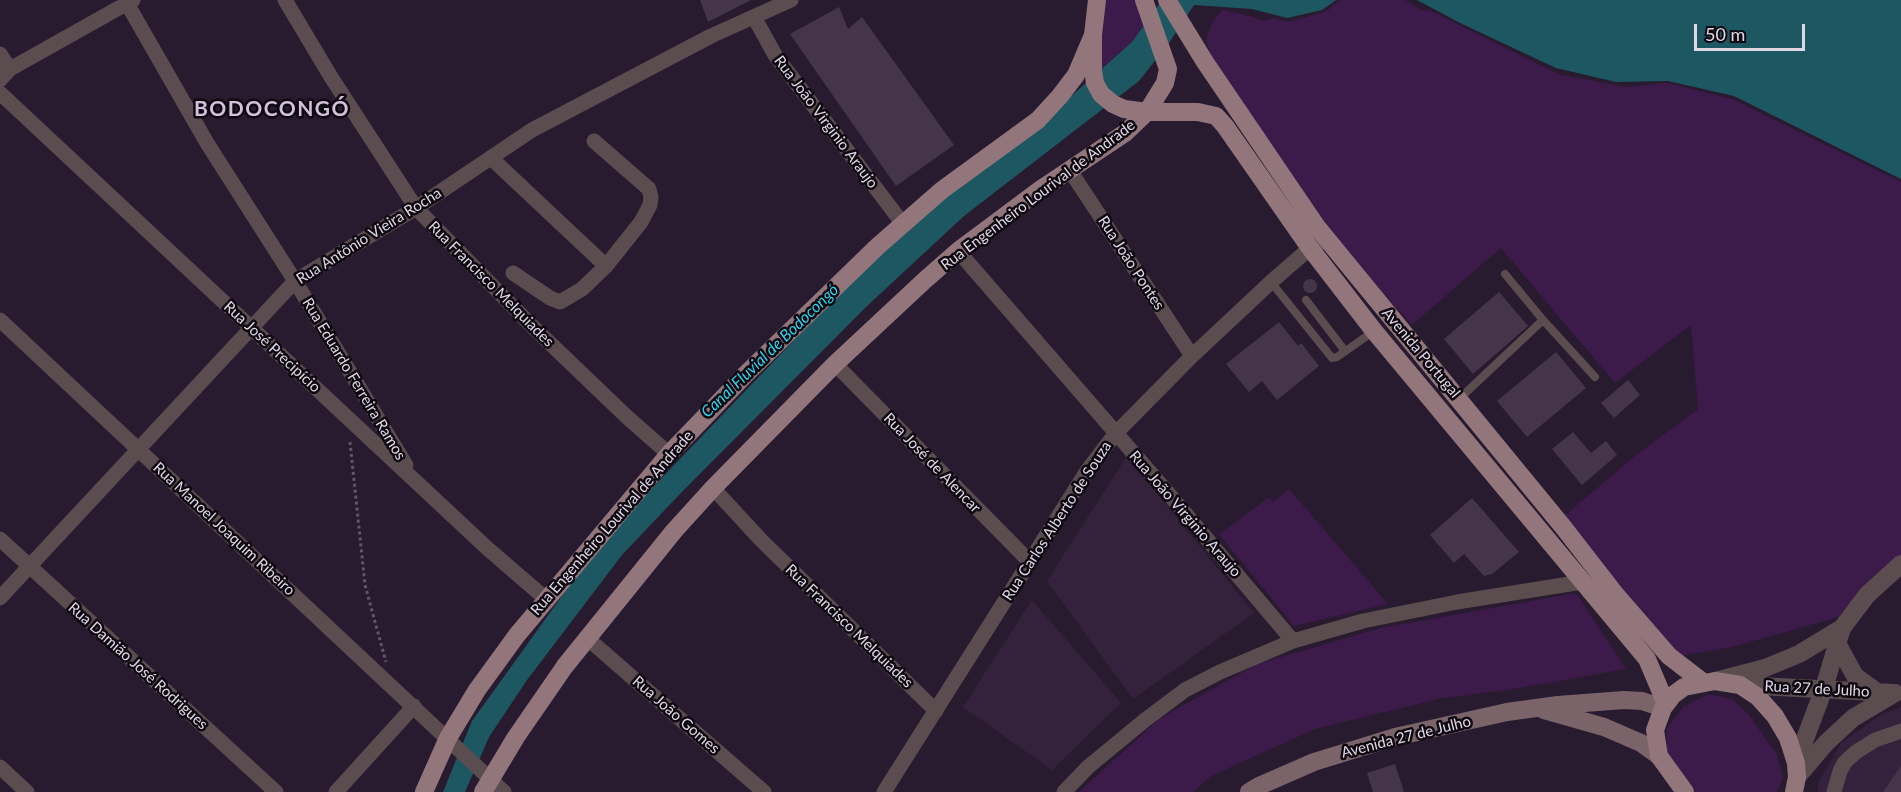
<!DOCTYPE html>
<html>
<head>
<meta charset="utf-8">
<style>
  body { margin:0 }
  #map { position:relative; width:1901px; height:792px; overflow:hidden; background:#291b2f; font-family:Lato,sans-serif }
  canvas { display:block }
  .scale { position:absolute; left:1694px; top:24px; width:111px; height:27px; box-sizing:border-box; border:3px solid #e1d8e6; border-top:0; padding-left:8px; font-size:18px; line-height:21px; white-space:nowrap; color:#e1d8e6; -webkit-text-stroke:4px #0e0811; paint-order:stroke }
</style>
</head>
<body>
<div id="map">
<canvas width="1901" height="792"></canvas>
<div class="scale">50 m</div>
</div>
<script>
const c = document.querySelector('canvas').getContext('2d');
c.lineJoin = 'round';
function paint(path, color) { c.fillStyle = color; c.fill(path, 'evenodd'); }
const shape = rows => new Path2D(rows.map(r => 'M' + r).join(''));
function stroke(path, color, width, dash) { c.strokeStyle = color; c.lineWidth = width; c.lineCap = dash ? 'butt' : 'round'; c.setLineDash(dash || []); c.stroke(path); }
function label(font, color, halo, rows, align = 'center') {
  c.font = font + ' Lato,sans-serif'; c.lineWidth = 5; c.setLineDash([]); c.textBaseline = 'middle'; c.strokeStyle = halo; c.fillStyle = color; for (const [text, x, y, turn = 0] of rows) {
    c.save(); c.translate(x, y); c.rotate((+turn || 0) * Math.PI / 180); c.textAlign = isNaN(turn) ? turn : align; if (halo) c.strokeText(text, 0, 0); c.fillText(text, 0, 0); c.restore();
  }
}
paint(shape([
  [1127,456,1254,613,1133,699,1047,581],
  [1032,600,1121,703,1052,770,963,707],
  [1901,707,1901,792,1818,792,1818,783,1841,743,1882,714]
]), '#34213c');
paint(shape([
  [1103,0,1139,0,1146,23,1132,42,1101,70],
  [1341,0,1405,0,1423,11,1429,10,1558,74,1625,87,1667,83,1732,99,1901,182,1901,558,1863,588,1838,617,1732,647,1680,656,1562,518,1636,455,1698,409,1691,325,1615,383,1501,248,1412,325,1342,246,1297,187,1213,60,1206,40,1211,25,1222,10,1246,15,1264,21,1273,18,1288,22,1314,15,1328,10],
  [1289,489,1388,604,1294,626,1219,534,1269,497,1273,502],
  [1576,593,1626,669,1519,688,1438,699,1315,729,1211,776,1193,792,1079,792,1159,719,1257,664,1381,628],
  [1709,694,1732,699,1749,715,1777,755,1783,778,1777,792,1695,792,1675,769,1667,754,1667,728,1683,707]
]), '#3c1a49');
paint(shape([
  [1162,0,1336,0,1322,10,1287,18,1252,9,1194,5,1169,43,1139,81,964,216,866,307,677,497,622,555,527,680,489,737,465,792,443,792,472,721,603,539,851,281,948,193,1069,98,1132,42],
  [1417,0,1901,0,1901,179,1734,96,1668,81,1616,82,1556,68,1460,23]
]), '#1d5761');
paint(shape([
  [700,0,751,0,708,22],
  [839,7,848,29,862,17,954,145,896,186,790,34],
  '1303 286a7 7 0 1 1 14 0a7 7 0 1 1-14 0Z',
  [1499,292,1528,326,1473,374,1444,339],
  [1279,322,1298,346,1301,343,1319,366,1277,400,1262,381,1249,392,1226,364],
  [1556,352,1586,388,1527,437,1497,401],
  [1628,380,1640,395,1614,418,1601,403],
  [1573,432,1591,453,1606,441,1617,455,1582,485,1552,449],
  [1472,498,1519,552,1492,574,1484,576,1464,554,1454,563,1430,535],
  [1395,764,1404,792,1373,792,1367,773],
  [1901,766,1901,792,1883,792]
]), '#44354b');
stroke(shape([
  [350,442,365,585,386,662]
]), '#615567', 3, [3, 3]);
stroke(shape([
  [1505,274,1543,320],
  [1271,282,1332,358,1337,357,1374,331],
  [1306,300,1345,351],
  [1459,399,1543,320,1595,377]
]), '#5a4c4f', 8);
stroke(shape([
  [125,0,207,143,295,281,406,465],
  [285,0,331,77,416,208,532,326,627,417,669,454],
  [754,17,775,55,903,224],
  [0,54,10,69],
  [0,80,10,69,133,0],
  [0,93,487,548,546,599],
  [491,158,606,266],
  [1069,169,1192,356],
  [958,251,1168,493,1293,641],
  [513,273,550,298,560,302,582,289,606,266,641,222,650,205,651,197,649,189,594,141],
  [0,320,504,792],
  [835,364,1030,562],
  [713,488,761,540,936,711],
  [0,539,276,792],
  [0,598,295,281,416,208,532,130,711,36,791,0],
  [587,638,764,792],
  [0,767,27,792],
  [336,792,414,706],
  [884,792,1087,471,1115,434,1192,356,1271,282,1310,248,1327,239],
  [1064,792,1088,767,1145,720,1185,690,1220,672,1293,641,1363,621,1457,602,1582,582],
  [1834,792,1840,771,1845,762,1856,752,1875,740,1901,731]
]), '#5a4c4f', 15);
stroke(shape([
  [1837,643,1855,676,1877,692],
  [1715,681,1765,668,1799,654,1842,628,1867,595,1901,564],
  [1740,685,1894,693],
  [1796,763,1823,691,1842,628],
  [1797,777,1826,743,1853,718,1895,693]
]), '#5a4c4f', 18);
stroke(shape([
  [1544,710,1604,727,1641,743,1659,756],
  [1249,792,1259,786,1314,762,1395,737,1507,712,1558,705,1624,700,1642,701,1663,708]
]), '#7a6469', 18);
stroke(shape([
  [1097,0,1093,35,1093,70,1095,83,1101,94,1113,104,1124,109,1147,112,1198,112,1216,116,1225,126,1310,248,1374,331,1647,659,1666,704],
  [1167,0,1205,62,1317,227,1564,528,1616,595,1669,656,1704,683],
  [424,792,448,738,477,690,517,635,669,454,746,374,878,246,942,190,1038,120,1060,96,1076,75,1093,35],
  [483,792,516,737,565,666,674,531,713,488,835,364,925,280,958,251,1041,189,1125,133,1147,112,1165,83,1168,69,1144,0],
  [1685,792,1659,756,1655,730,1663,708,1673,695,1684,687,1715,681,1740,685,1758,697,1775,716,1788,738,1796,763,1797,777,1794,792]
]), '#92767c', 18);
label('15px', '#e1d8e6', '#0e0811', [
  ["Rua João Virginio Araujo",826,122,53],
  ["Rua Engenheiro Lourival de Andrade",1038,195,-37],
  ["Rua Antônio Vieira Rocha",369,236,-32],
  ["Rua João Pontes",1131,263,57],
  ["Rua Francisco Melquiades",491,284,45],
  ["Rua José Precipício",272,347,43],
  ["Avenida Portugal",1421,353,50],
  ["Rua Eduardo Ferreira Ramos",354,379,59],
  ["Rua José de Alencar",932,463,46],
  ["Rua João Virginio Araujo",1185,514,49],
  ["Rua Carlos Alberto de Souza",1057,521,-57],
  ["Rua Engenheiro Lourival de Andrade",612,523,-49],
  ["Rua Manoel Joaquim Ribeiro",224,529,43],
  ["Rua Francisco Melquiades",849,626,44],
  ["Rua Damião José Rodrigues",138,666,42],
  ["Rua 27 de Julho",1817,689,3],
  ["Rua João Gomes",676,715,41],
  ["Avenida 27 de Julho",1406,737,-14]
]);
label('italic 16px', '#2ed6ee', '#0e0811', [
  ["Canal Fluvial de Bodocongó",770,351,-44]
]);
c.letterSpacing = '1.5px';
label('bold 21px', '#d3c0db', '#0e0811', [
  ["BODOCONGÓ",272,109]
]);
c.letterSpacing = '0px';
</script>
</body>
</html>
